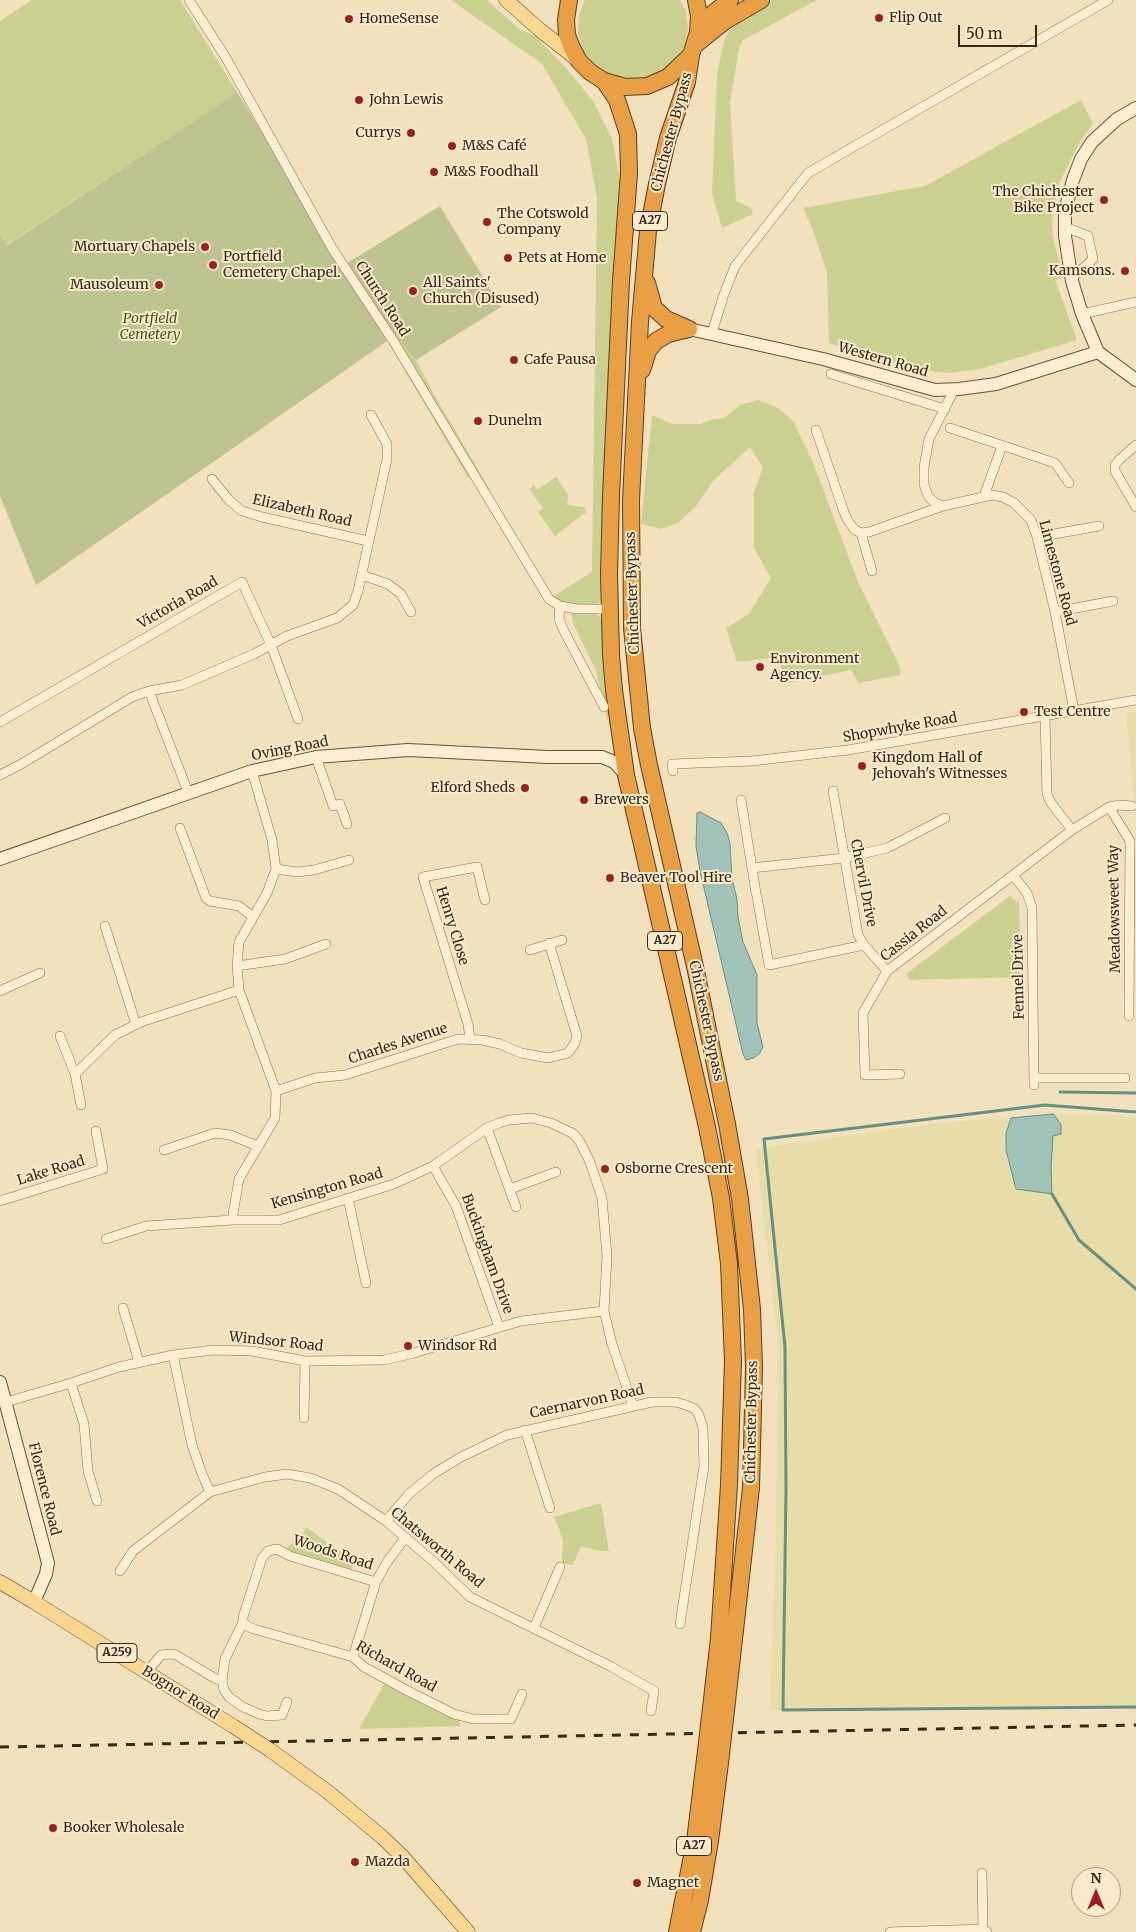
<!DOCTYPE html>
<html>
<head>
<meta charset="utf-8">
<style>
  body { margin:0 }
  #map { position:relative; width:1136px; height:1932px; overflow:hidden; background:#f1e1bc; font-family:Merriweather,serif }
  canvas { display:block }
  .north { position:absolute; left:1071px; top:1867px; width:50px; height:50px; box-sizing:border-box; background:#f8ebcc; border:1px solid #ab9d85; border-radius:50%; rotate:0deg; font-size:14px; font-weight:700; line-height:20px; text-align:center; color:#38281a }
  .north::after { content:''; display:block; margin:auto; width:18px; height:22px; background:#9e1f22; clip-path:polygon(50% 0,100% 100%,50% 72%,0 100%) }
  .scale { position:absolute; left:958px; top:25px; width:79px; height:22px; box-sizing:border-box; border:2px solid #38281a; border-top:0; padding-left:6px; font-size:15px; line-height:18px; white-space:nowrap; color:#38281a; -webkit-text-stroke:4px #f8ebcc; paint-order:stroke }
</style>
</head>
<body>
<div id="map">
<canvas width="1136" height="1932"></canvas>
<div class="north">N</div>
<div class="scale">50 m</div>
</div>
<script>
const c = document.querySelector('canvas').getContext('2d');
c.lineJoin = 'round';
function paint(path, color) { c.fillStyle = color; c.fill(path, 'evenodd'); }
const shape = rows => new Path2D(rows.map(r => 'M' + r).join(''));
function stroke(path, color, width, dash) { c.strokeStyle = color; c.lineWidth = width; c.lineCap = dash ? 'butt' : 'round'; c.setLineDash(dash || []); c.stroke(path); }
function label(font, color, halo, rows, align = 'center') {
  c.font = font + ' Merriweather,serif'; c.lineWidth = 4; c.setLineDash([]); c.textBaseline = 'middle'; c.strokeStyle = halo; c.fillStyle = color; for (const [text, x, y, turn = 0] of rows) {
    c.save(); c.translate(x, y); c.rotate((+turn || 0) * Math.PI / 180); c.textAlign = isNaN(turn) ? turn : align; if (halo) c.strokeText(text, 0, 0); c.fillText(text, 0, 0); c.restore();
  }
}
paint(shape([
  [1136,712,1136,813,1126,713],
  [1058,1114,1136,1116,1136,1707,770,1710,776,1536,778,1342,756,1149,928,1124]
]), '#e7dda9');
paint(shape([
  [32,0,180,0,237,92,5,246,0,235,0,21],
  [451,0,487,0,519,29,535,36,567,69,593,101,612,139,621,184,603,597,598,604,577,609,549,599,592,572,597,198,586,139,542,64],
  [585,0,680,0,686,11,688,29,684,47,675,62,661,74,644,80,626,81,609,76,594,65,583,50,578,33,579,15],
  [772,0,817,0,743,40,739,48,730,103,736,201,751,208,753,214,722,228,712,193,717,75,722,50,725,38,737,20],
  [1081,100,1093,124,1081,140,1060,181,1054,204,1052,222,1054,243,1064,277,1055,280,1077,340,980,369,950,373,920,370,829,343,827,272,813,230,803,208,925,186],
  [397,335,416,360,435,396,490,490,484,493,476,476,468,478,388,342],
  [758,400,778,408,793,421,812,460,858,582,900,667,900,675,859,683,851,670,783,684,780,657,737,662,726,628,749,614,771,578,754,548,754,492,763,467,750,447,713,481,696,506,678,523,661,529,641,524,652,415,672,424,700,424,710,420,724,418,740,405],
  [556,477,568,495,567,505,585,507,586,512,555,536,538,512,543,508,529,489,534,485,537,490],
  [587,612,595,613,601,618,604,623,611,727,609,727,596,671,574,625,571,613],
  [1010,896,1019,903,1021,977,910,980,906,974],
  [601,1503,609,1551,600,1551,581,1546,573,1565,562,1563,563,1540,554,1517],
  [306,1527,346,1556,352,1562,352,1571,293,1553,286,1548,292,1544,297,1535,302,1536],
  [385,1683,459,1720,461,1726,359,1729]
]), '#c9d090');
paint(shape([
  [237,92,344,265,440,206,501,307,416,360,396,335,36,585,0,496,0,235,6,246]
]), '#bec490');
const water = shape([
  [700,812,721,823,727,833,730,843,732,879,737,899,738,917,743,942,757,975,757,1023,763,1047,760,1053,754,1058,746,1060,743,1054,700,871,696,846,697,813,700,812],
  [1053,1114,1061,1124,1061,1134,1053,1136,1051,1167,1052,1194,1016,1189,1006,1150,1006,1133,1011,1118,1053,1114]
]);
paint(water, '#a1c2b8');
stroke(water, '#679085', 1);
stroke(shape([
  [1060,1092,1136,1093],
  [1136,1112,1045,1105,764,1139,785,1347,786,1490,783,1710,1136,1707],
  [1052,1194,1079,1240,1136,1289]
]), '#679085', 3);
const street = shape([
  [189,0,226,58,332,248,394,342,549,599,560,606,577,609,610,609],
  [1065,227,1088,236,1093,259,1071,279],
  [1082,314,1136,302],
  [712,333,723,297,735,266,808,173,1108,0],
  [831,374,945,409],
  [954,390,929,439,924,467,924,484,928,496,935,503,943,506,992,495,1003,497,1014,503,1031,520,1037,537,1055,612,1074,711],
  [950,428,1055,463,1069,483],
  [816,430,844,512,848,521,855,530,861,533,869,532,943,506],
  [1136,445,1119,460,1115,465,1115,471,1136,507],
  [212,479,229,500,242,511,262,517,368,541],
  [984,496,1002,446],
  [861,533,872,571],
  [1037,537,1099,526],
  [362,575,388,584,401,594,411,612],
  [560,606,559,619,563,629,604,707],
  [1055,612,1113,601],
  [149,691,188,792],
  [1045,716,1047,794,1051,803,1072,830],
  [0,722,242,582,271,645,298,719],
  [316,757,333,806,340,804,347,824],
  [673,771,672,764,752,761,848,750,1136,700],
  [0,775,23,763,132,697,149,691,182,685,254,654,287,636,337,618,353,605,358,591,387,459,387,444,371,415],
  [833,791,858,935,864,945,887,971],
  [741,800,756,893],
  [1109,807,1130,841,1129,1016],
  [180,828,206,898,210,901,239,906,253,917],
  [752,868,844,858,887,848,945,818],
  [276,869,297,872,314,870,349,860],
  [1013,875,1027,893,1032,908,1034,1085],
  [757,897,769,965,864,945],
  [105,926,136,1025],
  [530,950,562,940],
  [237,966,285,959,326,944],
  [0,991,40,973],
  [60,1036,75,1074],
  [470,1039,468,1024,423,877,477,867,485,900],
  [900,1074,865,1075,863,1013,887,971,1072,830,1109,807,1119,805,1132,806],
  [1034,1078,1125,1078],
  [276,1091,315,1078,345,1075,458,1039,482,1040,500,1044,521,1053,548,1058,568,1053,575,1043,577,1036,549,943],
  [81,1105,75,1074,115,1035,141,1022,239,990],
  [487,1128,516,1207],
  [164,1150,215,1133,230,1135,258,1146],
  [433,1166,456,1206,499,1327],
  [510,1189,556,1172],
  [348,1198,366,1283],
  [0,1201,103,1169,96,1131],
  [232,1220,239,1179,275,1118,276,1091,239,990,237,966,239,942,267,893,276,869,272,840,252,771],
  [106,1239,146,1226,232,1220,279,1220,394,1184,433,1166,487,1128,499,1123,509,1120,532,1118,551,1123,574,1134,580,1142,590,1162,602,1198,607,1256,604,1311,612,1344,633,1406],
  [123,1308,139,1362],
  [173,1355,192,1445,202,1474,210,1492],
  [71,1383,84,1424,88,1471,97,1501],
  [6,1402,71,1383,119,1367,173,1355,213,1350,252,1351,305,1361,384,1360,414,1353,521,1321,604,1311],
  [304,1418,305,1361],
  [525,1430,550,1508],
  [386,1521,409,1494,433,1474,461,1457,507,1435,652,1402,675,1402,686,1405,695,1409,699,1415,703,1428,704,1466,680,1624],
  [120,1571,133,1551,210,1492,265,1477,287,1474,310,1478,338,1489,386,1521,434,1562,470,1597,610,1666,654,1691,651,1711],
  [243,1622,247,1626,254,1629,353,1657,364,1667,408,1691,454,1714,473,1719,511,1719,522,1694],
  [534,1628,560,1567],
  [353,1657,376,1582,387,1562,405,1538],
  [147,1672,161,1655,171,1654,176,1655,216,1679,222,1680,225,1659,243,1622,243,1617,262,1558,268,1551,277,1549,290,1556,376,1582],
  [222,1680,224,1690,229,1697,243,1707,259,1714,267,1716,282,1715,287,1702],
  [982,1873,983,1929],
  [890,1932,983,1929,987,1932]
]);
const secondary = shape([
  [1136,108,1117,119,1106,129,1092,142,1081,159,1073,180,1065,211,1065,236,1072,281,1082,314,1098,352,1136,380],
  [689,329,823,359,935,390,959,389,996,384,1098,352],
  [0,859,252,771,316,757,408,750,548,757,602,757,614,762,626,775],
  [0,1382,48,1563,46,1574,34,1602]
]);
const primary = shape([
  [506,0,540,30,578,60],
  [0,1582,34,1602,233,1726],
  [270,1750,328,1792,382,1837,402,1856,468,1932]
]);
const highway = shape([
  [569,0,566,20,567,35,572,48,579,61,590,72,604,81,625,87,647,86,668,77,691,55,698,32,699,16,696,0],
  [698,32,712,14,730,0],
  [695,45,725,21,761,0],
  [691,55,687,82,668,138,657,184,648,231,640,322,631,500,632,628,642,728,649,765,696,971,727,1124,740,1199,752,1309,754,1367,751,1488,726,1710],
  [604,81,617,100,628,134,629,173,621,281,611,496,609,574,611,655,614,690,626,775,707,1127,721,1198,729,1264,733,1361,729,1485,719,1638,711,1708],
  [647,283,654,308,666,319,689,329],
  [642,370,648,351,656,341,668,334,689,329],
  [677,1932,695,1841,705,1759],
  [692,1932,700,1900,710,1841,720,1763]
]);
stroke(street, '#8a7054', 10);
stroke(secondary, '#6c5138', 14);
stroke(primary, '#573e29', 15);
stroke(highway, '#573e29', 18);
stroke(street, '#fceed0', 9);
stroke(secondary, '#fceed0', 12);
stroke(primary, '#f9d790', 14);
stroke(highway, '#e99f44', 16);
stroke(shape([
  [0,1747,1136,1725]
]), '#38281a', 3, [9, 9]);
const primaryBridge = shape([
  [233,1726,270,1750]
]);
const highwayBridge = shape([
  [705,1759,711,1708],
  [720,1763,726,1710]
]);
stroke(primaryBridge, '#573e29', 15, []);
stroke(highwayBridge, '#573e29', 18, []);
stroke(primaryBridge, '#f9d790', 14);
stroke(highwayBridge, '#e99f44', 16);
for (const [x, y, r, color] of [
  [879,18,5,"#9e1f22"],
  [349,19,5,"#9e1f22"],
  [359,100,5,"#9e1f22"],
  [411,133,5,"#9e1f22"],
  [452,146,5,"#9e1f22"],
  [434,172,5,"#9e1f22"],
  [1104,200,5,"#9e1f22"],
  [487,222,5,"#9e1f22"],
  [205,247,5,"#9e1f22"],
  [508,258,5,"#9e1f22"],
  [213,265,5,"#9e1f22"],
  [1125,271,5,"#9e1f22"],
  [159,285,5,"#9e1f22"],
  [413,291,5,"#9e1f22"],
  [514,360,5,"#9e1f22"],
  [478,421,5,"#9e1f22"],
  [760,667,5,"#9e1f22"],
  [1024,712,5,"#9e1f22"],
  [862,766,5,"#9e1f22"],
  [525,788,5,"#9e1f22"],
  [584,800,5,"#9e1f22"],
  [610,878,5,"#9e1f22"],
  [605,1169,5,"#9e1f22"],
  [408,1346,5,"#9e1f22"],
  [53,1828,5,"#9e1f22"],
  [355,1862,5,"#9e1f22"],
  [637,1883,5,"#9e1f22"]
]) { const dot = new Path2D(); dot.arc(x, y, r, 0, 2 * Math.PI); c.fillStyle = color; c.fill(dot); stroke(dot, '#f8ebcc', 2); }
for (const [x, y, w] of [
  [650,221,35],
  [665,941,35],
  [117,1653,40],
  [694,1846,35]
]) { const box = new Path2D(); box.roundRect(x - w / 2, y - 9.5, w, 19, 4); c.fillStyle = '#f8ebcc'; c.fill(box); stroke(box, '#38281a', 1); }
label('bold 12px', '#38281a', null, [
  ["A27",650,221],
  ["A27",665,941],
  ["A259",117,1653],
  ["A27",694,1846]
]);
label('14px', '#38281a', '#f8ebcc', [
  ["Flip Out",889,18],
  ["HomeSense",359,19],
  ["John Lewis",369,100],
  ["Currys",401,133,"right"],
  ["M&S Café",462,146],
  ["M&S Foodhall",444,172],
  ["The Chichester",1094,192,"right"],
  ["Bike Project",1094,208,"right"],
  ["The Cotswold",497,214],
  ["Company",497,230],
  ["Mortuary Chapels",195,247,"right"],
  ["Portfield",223,257],
  ["Cemetery Chapel.",223,273],
  ["Pets at Home",518,258],
  ["Kamsons.",1115,271,"right"],
  ["All Saints'",423,283],
  ["Church (Disused)",423,299],
  ["Mausoleum",149,285,"right"],
  ["Cafe Pausa",524,360],
  ["Dunelm",488,421],
  ["Environment",770,659],
  ["Agency.",770,675],
  ["Test Centre",1034,712],
  ["Kingdom Hall of",872,758],
  ["Jehovah's Witnesses",872,774],
  ["Elford Sheds",515,788,"right"],
  ["Brewers",594,800],
  ["Beaver Tool Hire",620,878],
  ["Osborne Crescent",615,1169],
  ["Windsor Rd",418,1346],
  ["Booker Wholesale",63,1828],
  ["Mazda",365,1862],
  ["Magnet",647,1883]
], 'left');
label('14px', '#38281a', '#f8ebcc', [
  ["Chichester Bypass",672,132,-75],
  ["Church Road",382,299,57],
  ["Western Road",883,360,16],
  ["Elizabeth Road",302,511,13],
  ["Limestone Road",1057,573,75],
  ["Chichester Bypass",633,593,-92],
  ["Victoria Road",178,603,-30],
  ["Shopwhyke Road",900,728,-10],
  ["Oving Road",290,749,-11],
  ["Chervil Drive",863,883,79],
  ["Meadowsweet Way",1115,909,-91],
  ["Henry Close",452,926,73],
  ["Cassia Road",914,934,-38],
  ["Fennel Drive",1019,977,-91],
  ["Chichester Bypass",706,1021,78],
  ["Charles Avenue",398,1044,-18],
  ["Lake Road",51,1171,-17],
  ["Kensington Road",327,1189,-16],
  ["Buckingham Drive",487,1254,70],
  ["Windsor Road",276,1342,6],
  ["Caernarvon Road",587,1402,-12],
  ["Chichester Bypass",752,1422,-89],
  ["Florence Road",44,1489,76],
  ["Chatsworth Road",437,1548,40],
  ["Woods Road",333,1553,18],
  ["Richard Road",396,1667,29],
  ["Bognor Road",180,1693,32]
]);
label('italic 14px', '#49561f', '#f8ebcc', [
  ["Portfield",150,319],
  ["Cemetery",150,335]
]);
</script>
</body>
</html>
